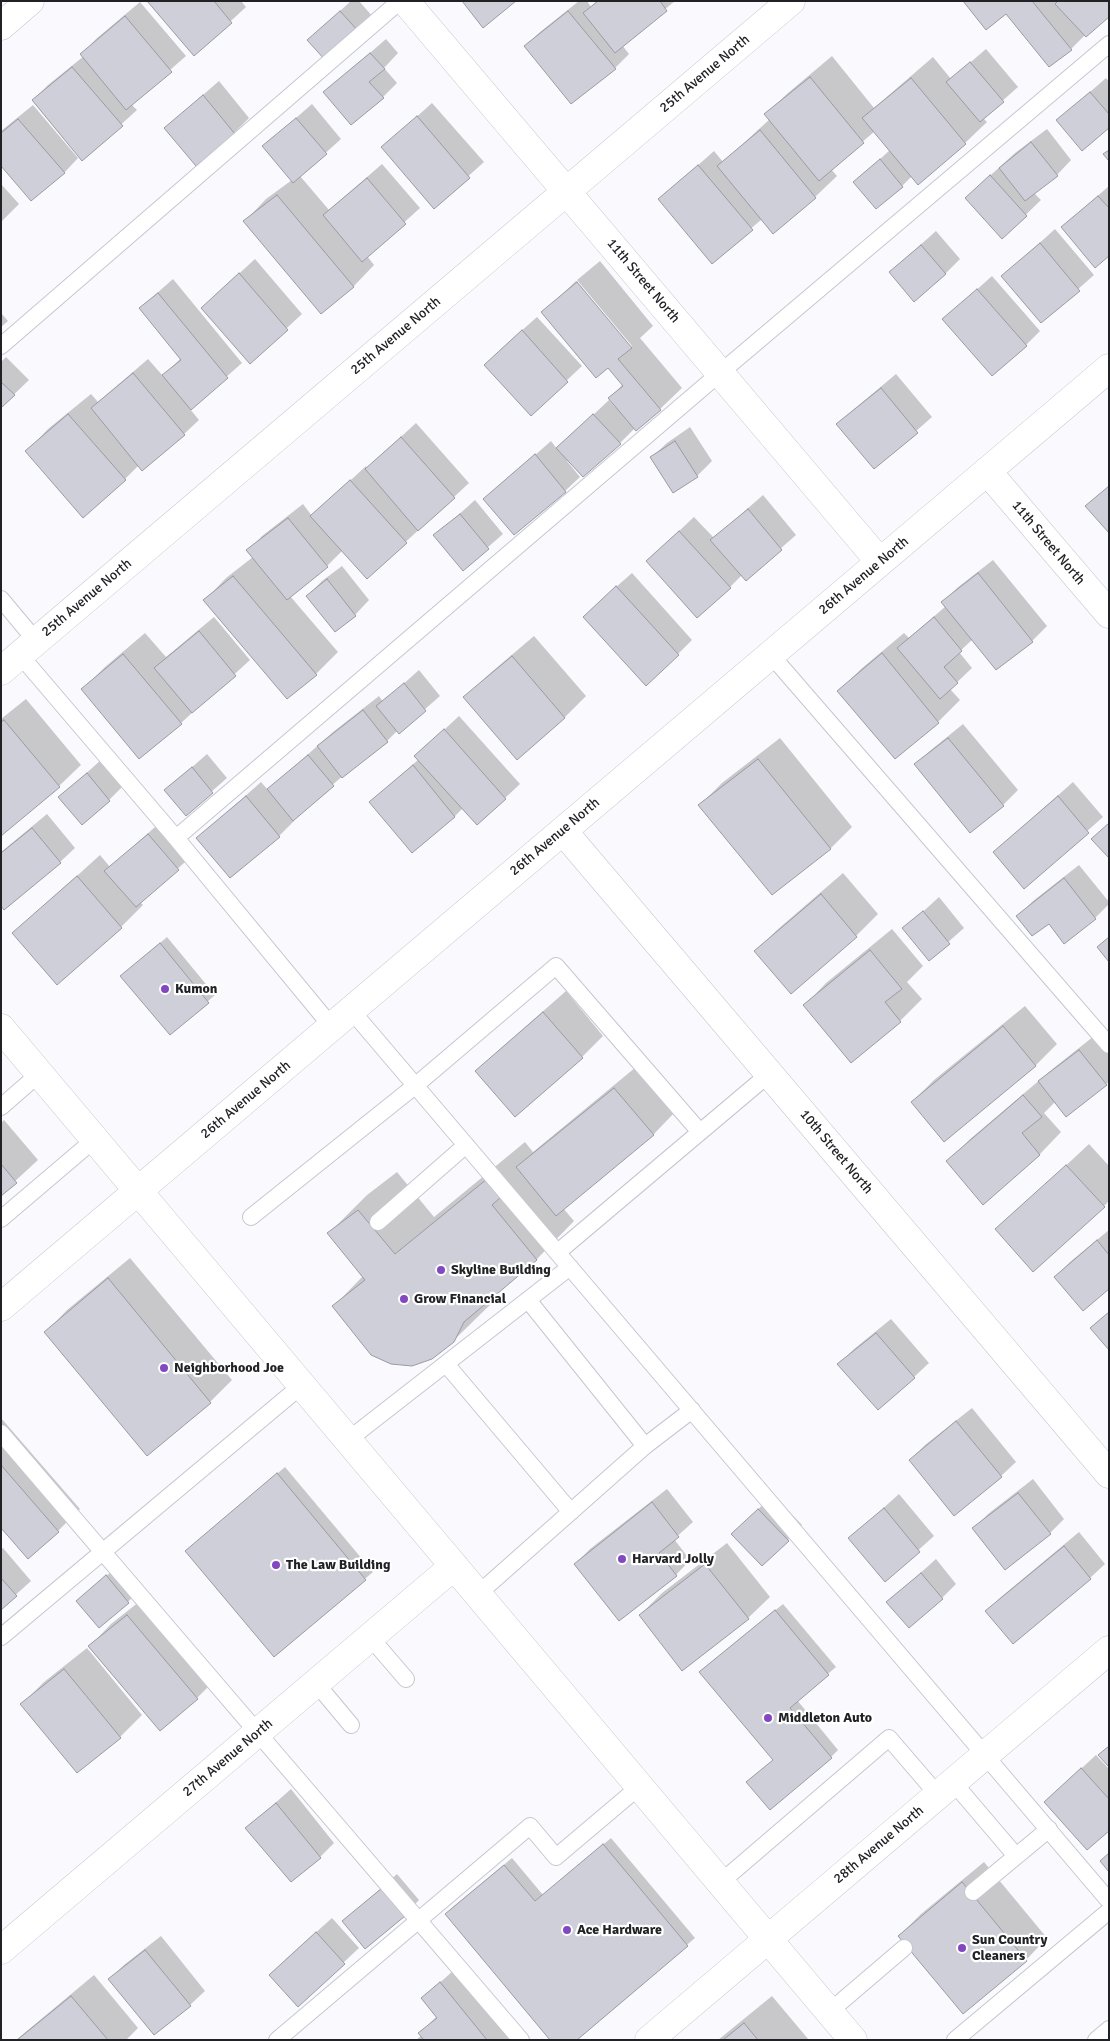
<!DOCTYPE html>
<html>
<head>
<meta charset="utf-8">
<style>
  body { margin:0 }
  #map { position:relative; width:1110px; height:2041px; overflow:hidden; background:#fafafe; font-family:Signika,sans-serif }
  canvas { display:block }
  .frame { position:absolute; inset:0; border:2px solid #212225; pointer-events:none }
</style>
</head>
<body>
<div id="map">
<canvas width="1110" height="2041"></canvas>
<div class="frame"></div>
</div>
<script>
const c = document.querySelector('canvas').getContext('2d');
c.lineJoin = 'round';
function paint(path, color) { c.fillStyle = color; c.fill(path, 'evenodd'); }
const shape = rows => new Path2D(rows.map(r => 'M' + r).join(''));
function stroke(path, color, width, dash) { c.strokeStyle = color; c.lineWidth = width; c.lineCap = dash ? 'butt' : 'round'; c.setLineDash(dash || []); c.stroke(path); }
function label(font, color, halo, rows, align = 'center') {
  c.font = font + ' Signika,sans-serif'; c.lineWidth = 4.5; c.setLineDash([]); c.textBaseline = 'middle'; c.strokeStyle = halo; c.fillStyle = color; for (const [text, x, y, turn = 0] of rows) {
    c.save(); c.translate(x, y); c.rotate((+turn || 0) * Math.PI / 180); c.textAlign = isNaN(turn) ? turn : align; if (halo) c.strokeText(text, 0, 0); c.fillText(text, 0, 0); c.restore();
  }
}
paint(shape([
  [149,1,241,1,246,7,195,54],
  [351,1,359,1,373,17,358,31,308,40],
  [579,1,587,1,591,7,597,1,675,1,622,45,629,54,615,68,525,46,540,32],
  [964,1,1109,1,1085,35,1071,49,1007,12],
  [140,2,186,56,131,104,137,110,83,159,33,100,48,85,84,56,82,54,96,39],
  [386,39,398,53,384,68,397,83,383,97,325,92],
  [986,49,1018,87,983,118,987,122,965,143,912,176,902,186,855,182,890,150,875,131,831,169,837,176,815,197,762,219,712,262,660,199,714,151,723,162,770,119,766,114,788,93,832,56,874,108,933,57,951,79],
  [1106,78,1109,82,1109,127,1058,120],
  [219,81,249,118,234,133,196,165,165,128],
  [432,103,484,162,434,207,383,147],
  [312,104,341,139,300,176,329,210,382,164,420,208,367,256,374,265,353,287,245,221,266,199,292,180,264,146],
  [33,105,78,158,64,173,1,164,1,131],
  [1047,129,1071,160,1057,175,1034,193,1041,200,1002,238,981,184,1015,153],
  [1,184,19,204,1,222],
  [1109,186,1109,255,1062,227],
  [1055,229,1094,275,1041,322,1003,276],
  [936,231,960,259,945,274,890,272],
  [255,259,302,314,250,362,218,293],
  [600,261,653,326,640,338,682,388,660,409,635,428,620,443,567,461,580,477,565,491,485,499,551,441,557,449,609,400,615,407,616,405,610,398,623,384,608,367,543,312,576,281,630,348,632,346,577,280],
  [992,276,1040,331,1026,345,944,319],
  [173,279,242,363,190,409,199,420,184,434,139,465,125,479,27,451,48,429,91,394,98,402,148,359,163,376,181,358,140,308],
  [1,313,8,321,1,327],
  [537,317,582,366,531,414,500,350],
  [6,357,29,380,1,407,1,362],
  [896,374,932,417,874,468,838,424,853,410],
  [416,423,469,483,368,577,343,550,327,566,290,596,338,652,316,674,205,600,226,578,253,557,248,551,262,536,303,504,312,516,366,466,367,468],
  [690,427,712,461,697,476,652,457,667,443],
  [763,495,796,535,746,579,742,575,730,587,647,561,694,517,714,538],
  [475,500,503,534,463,569,435,536],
  [993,560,1047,626,1032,641,996,668,973,639,959,652,972,668,950,689,960,700,938,722,895,757,839,691,861,669,904,633,909,638,946,606,943,602,957,588],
  [342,566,369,600,355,615,307,596,322,581],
  [632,573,692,640,678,654,599,602],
  [214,617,250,660,181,723,140,757,83,689,105,667,145,633,166,657],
  [534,636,586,696,564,718,465,698,487,676],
  [419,670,440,696,399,732,398,730,387,741,345,774,292,820,294,821,279,836,230,876,198,838,261,782,268,790,333,732,379,696,383,702],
  [26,699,81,765,59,786,1,834,1,719],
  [459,716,520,784,505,798,478,824,463,808,454,817,371,802,419,759,431,742],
  [963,724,1018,790,1003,805,916,764,931,750],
  [780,738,852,827,831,848,773,894,700,805,722,783],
  [207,754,227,778,186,814,166,790],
  [102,759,124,785,109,800,60,797],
  [1073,782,1103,817,1024,887,994,852],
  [47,814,75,848,60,862,1,904,1,852],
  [163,820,193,855,140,902,143,905,121,927,57,983,14,933,100,855,110,867],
  [1079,865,1109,902,1109,904,1095,918,1065,942,1049,922,1018,916,1033,901],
  [843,873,878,914,856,936,791,992,756,951,777,930],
  [939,897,964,928,929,959,904,929],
  [892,929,923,966,907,982,922,999,900,1021,805,1005,826,983],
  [167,937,215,995,170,1034,122,976],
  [566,991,603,1036,582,1057,477,1071,499,1050],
  [1025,1006,1057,1044,1035,1066,912,1102,934,1080],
  [1094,1036,1109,1054,1109,1082,1106,1084,1056,1101,1044,1113,1061,1132,1040,1154,983,1203,948,1162,969,1140,1055,1067],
  [636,1067,674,1113,653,1135,563,1208,574,1221,536,1260,496,1293,492,1303,453,1341,334,1306,363,1276,329,1233,367,1195,397,1172,434,1217,525,1142,533,1152],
  [4,1120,38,1160,1,1194,1,1123],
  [1089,1144,1109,1166,1109,1201,1104,1206,997,1230],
  [1109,1230,1109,1288,1055,1277,1070,1262],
  [130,1258,232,1380,210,1402,147,1455,46,1332,67,1310],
  [891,1319,929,1363,914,1377,839,1364,854,1349],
  [972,1408,1016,1462,1001,1476,910,1460,925,1445],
  [1,1418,80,1509,58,1531,1,1526],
  [285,1467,373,1572,274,1656,186,1551],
  [1033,1479,1064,1519,1050,1533,974,1528,988,1514],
  [667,1489,693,1522,674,1539,690,1560,676,1575,575,1564,590,1549],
  [899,1494,934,1536,885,1580,850,1538],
  [773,1495,802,1525,788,1540,748,1519],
  [1079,1532,1105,1564,1090,1578,1013,1642,987,1611,1001,1597],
  [727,1543,770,1597,748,1618,640,1615,662,1593],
  [3,1548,31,1581,1,1608,1,1549],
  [936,1559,956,1584,942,1598,888,1602],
  [122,1562,142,1587,128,1602,78,1601],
  [149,1594,219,1676,197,1698,160,1729,90,1646,111,1624],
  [783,1604,836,1667,797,1700,838,1750,831,1757,774,1759,708,1665],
  [87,1648,142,1715,120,1737,22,1704,44,1682],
  [1096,1755,1109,1769,1109,1829,1060,1788],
  [291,1789,334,1843,320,1857,247,1828],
  [611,1838,695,1938,575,2040,453,1907,512,1858,543,1895],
  [984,1862,1047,1938,1026,1960,899,1936,921,1914],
  [397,1874,419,1900,404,1915,344,1921],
  [332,1918,359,1948,298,2005,285,1960],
  [161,1936,205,1991,190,2005,110,1979,124,1965],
  [455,1969,514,2040,416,2040,422,2035,420,2033,437,2016,423,1998],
  [94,1975,138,2028,126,2040,16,2040],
  [772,1996,809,2040,718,2040]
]), '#0003');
const building = shape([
  [147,1,214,1,232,23,194,56,147,1],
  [462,1,516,1,483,28,462,1],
  [598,1,660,1,667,11,615,53,583,13,598,1],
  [963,1,1032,1,1072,50,1049,67,1006,14,986,30,963,1],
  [1058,1,1109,1,1109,17,1086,37,1055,4,1058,1],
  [340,11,359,32,326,61,307,40,340,11],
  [568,11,616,69,571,104,524,46,568,11],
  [125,16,172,72,126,110,80,54,125,16],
  [370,53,385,69,369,82,384,98,351,125,323,92,370,53],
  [970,62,1004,102,980,122,946,82,970,62],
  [72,67,123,126,82,161,32,100,72,67],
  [810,77,864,143,819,181,764,114,810,77],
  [911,78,966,144,918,185,862,118,911,78],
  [1090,92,1109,114,1109,128,1082,151,1056,120,1090,92],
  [203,95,235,134,196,166,164,128,203,95],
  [417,116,470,178,434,209,381,147,417,116],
  [296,118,327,154,293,183,262,146,296,118],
  [18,119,65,173,31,201,1,166,1,133,18,119],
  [760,130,816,198,773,234,717,166,760,130],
  [1031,142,1058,176,1025,201,999,168,1031,142],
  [1109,150,1109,161,1103,154,1109,150],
  [880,159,903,187,876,209,853,182,880,159],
  [698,165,753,230,712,264,658,199,698,165],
  [990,175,1027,216,1002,239,965,198,990,175],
  [367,178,406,224,362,262,323,215,367,178],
  [277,195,354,287,321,314,243,221,277,195],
  [1098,196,1109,208,1109,256,1095,268,1061,227,1098,196],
  [1040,243,1080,291,1041,323,1001,276,1040,243],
  [921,245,946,274,914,302,889,272,921,245],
  [239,273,288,330,250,364,201,308,239,273],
  [577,282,632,348,618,359,661,410,636,431,608,398,623,386,608,368,596,378,541,312,577,282],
  [977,289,1027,346,992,376,942,319,977,289],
  [158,293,228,378,191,410,162,375,181,360,139,308,158,293],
  [522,330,568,382,531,416,484,365,522,330],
  [133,373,185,435,142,471,91,408,133,373],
  [1,382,15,395,1,408,1,382],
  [881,388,918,433,874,469,836,424,881,388],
  [68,414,126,480,83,518,25,451,68,414],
  [593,414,621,444,583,477,556,448,593,414],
  [401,437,455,498,418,531,365,469,401,437],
  [675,441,698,477,673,493,650,457,675,441],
  [535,454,566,492,514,535,483,499,535,454],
  [350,480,407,543,367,579,310,516,350,480],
  [1109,486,1109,533,1085,506,1109,486],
  [748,509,782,550,746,581,710,540,748,509],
  [460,514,489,549,463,571,433,535,460,514],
  [288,518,328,567,287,600,246,550,288,518],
  [679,531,731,588,697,618,646,561,679,531],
  [978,573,1033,642,996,670,941,602,978,573],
  [233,576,317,675,287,699,203,600,233,576],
  [327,579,356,616,335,632,306,596,327,579],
  [616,586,679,655,646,686,583,617,616,586],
  [934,617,962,651,944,667,958,683,940,699,897,648,934,617],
  [199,631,236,676,192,713,154,668,199,631],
  [882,653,939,723,895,759,837,691,882,653],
  [123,654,182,724,139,759,81,689,123,654],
  [512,656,565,718,517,760,463,697,512,656],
  [404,683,426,711,399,734,376,706,404,683],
  [363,710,388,742,342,778,317,746,363,710],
  [4,720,60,787,1,836,1,722,4,720],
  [444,729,506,799,477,825,414,756,444,729],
  [948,738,1004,806,970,833,914,764,948,738],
  [308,755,334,786,293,821,267,789,308,755],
  [758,759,831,849,772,895,698,805,758,759],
  [413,765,455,817,412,853,369,802,413,765],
  [192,767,213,793,186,816,164,790,192,767],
  [87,773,110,801,82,825,58,797,87,773],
  [246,796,280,837,230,878,196,838,246,796],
  [1058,796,1089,833,1024,889,993,852,1058,796],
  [1109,823,1109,858,1091,839,1109,823],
  [32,828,61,863,4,910,1,906,1,853,32,828],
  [148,834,179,870,136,907,104,871,148,834],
  [77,876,122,928,57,985,12,933,77,876],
  [1064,878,1096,919,1064,944,1049,924,1032,936,1016,916,1064,878],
  [821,894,857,937,791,994,754,951,821,894],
  [923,911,950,944,929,961,902,928,923,911],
  [1109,937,1109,962,1097,947,1109,937],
  [160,943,209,1003,170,1035,120,976,160,943],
  [870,950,902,989,885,1002,901,1022,851,1063,803,1005,870,950],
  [543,1012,583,1058,515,1117,475,1071,543,1012],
  [1003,1026,1036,1066,944,1142,911,1102,1003,1026],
  [1079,1050,1107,1085,1066,1117,1038,1081,1079,1050],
  [614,1088,654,1135,556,1216,516,1167,614,1088],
  [1023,1095,1042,1117,1022,1133,1040,1155,983,1205,946,1161,1023,1095],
  [1,1164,17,1183,1,1196,1,1164],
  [1066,1165,1105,1207,1033,1272,995,1229,1066,1165],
  [487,1179,501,1197,492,1205,537,1260,464,1322,454,1342,432,1359,412,1366,391,1364,371,1355,332,1306,365,1280,327,1233,358,1210,395,1254,487,1179],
  [1097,1240,1109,1255,1109,1289,1083,1311,1054,1277,1097,1240],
  [108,1278,211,1403,147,1456,44,1332,108,1278],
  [1109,1312,1109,1350,1090,1328,1109,1312],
  [876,1333,915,1378,878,1410,837,1364,876,1333],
  [956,1421,1002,1477,954,1516,909,1460,956,1421],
  [1,1465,59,1532,28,1559,1,1528,1,1465],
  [277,1473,366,1580,274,1657,185,1551,277,1473],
  [1018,1493,1051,1534,1005,1570,972,1528,1018,1493],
  [652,1502,679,1537,659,1553,677,1576,619,1621,574,1564,652,1502],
  [884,1508,920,1552,885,1582,848,1538,884,1508],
  [758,1509,789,1541,762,1566,731,1534,758,1509],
  [1064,1546,1091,1579,1013,1644,985,1611,1064,1546],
  [705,1564,749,1619,682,1671,639,1615,705,1564],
  [921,1573,943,1599,909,1628,886,1602,921,1573],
  [106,1575,129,1603,99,1628,76,1601,106,1575],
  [1,1578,17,1596,1,1610,1,1578],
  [775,1610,829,1675,790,1708,832,1758,770,1810,746,1782,773,1760,699,1672,775,1610],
  [127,1615,198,1699,160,1731,88,1646,127,1615],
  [64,1669,121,1738,77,1773,20,1704,64,1669],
  [1109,1746,1109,1767,1098,1755,1109,1746],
  [1081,1768,1109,1799,1109,1831,1087,1850,1044,1802,1081,1768],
  [276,1803,321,1858,291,1882,245,1828,276,1803],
  [603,1844,688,1946,577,2040,550,2040,445,1914,504,1865,535,1901,603,1844],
  [1109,1853,1109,1872,1100,1861,1109,1853],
  [962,1882,1027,1961,963,2014,898,1936,962,1882],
  [382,1888,405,1916,365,1949,342,1921,382,1888],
  [316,1932,345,1964,298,2007,269,1975,316,1932],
  [145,1950,191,2006,154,2035,108,1979,145,1950],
  [440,1982,487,2040,424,2040,418,2033,437,2018,421,1998,440,1982],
  [71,1996,108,2040,17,2040,71,1996],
  [744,2023,758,2040,723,2040,744,2023]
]);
paint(building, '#cecfd8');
stroke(building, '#999aa2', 1);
const service = shape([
  [1,346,400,1],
  [1,599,36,641],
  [20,655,176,838,332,1027],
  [771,655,1109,1045],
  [176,838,720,373,1109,44],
  [351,1010,1109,1901],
  [1,1107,40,1073],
  [251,1217,416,1085,556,966,700,1132],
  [1,1219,95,1139],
  [378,1222,466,1145],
  [558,1252,769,1074],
  [528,1300,645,1446,692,1410],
  [446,1364,571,1512],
  [1,1433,521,2040],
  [348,1440,570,1267],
  [478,1594,645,1446],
  [1,1637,302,1385],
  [370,1637,406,1679],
  [316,1683,351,1725],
  [953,1782,1016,1856],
  [721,1882,889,1738,938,1795],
  [973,1892,1049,1829],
  [829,2012,904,1948],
  [277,2040,530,1826,556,1857,640,1786],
  [955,2040,1109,1911],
  [1096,2040,1109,2029]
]);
const minor = shape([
  [405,1,880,562],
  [1,26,30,1],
  [987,471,1109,614],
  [1,671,791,1],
  [563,831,1109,1474],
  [1,1307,1109,368],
  [1,1950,454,1566],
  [649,2040,1109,1650]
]);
const secondary = shape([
  [1,1028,853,2040]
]);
stroke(service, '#c5c7d0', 18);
stroke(minor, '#c5c7d0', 29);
stroke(secondary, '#c5c7d0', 29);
stroke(service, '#fff', 16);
stroke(minor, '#fff', 28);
stroke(secondary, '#fff', 28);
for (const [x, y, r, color] of [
  [165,989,5,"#8248bf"],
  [441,1270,5,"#8248bf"],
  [404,1299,5,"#8248bf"],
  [164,1368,5,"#8248bf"],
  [622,1559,5,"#8248bf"],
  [276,1565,5,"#8248bf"],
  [768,1718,5,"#8248bf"],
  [567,1930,5,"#8248bf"],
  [962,1948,5,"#8248bf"]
]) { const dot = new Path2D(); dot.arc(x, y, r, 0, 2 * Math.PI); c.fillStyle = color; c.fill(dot); stroke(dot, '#fff', 2); }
label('14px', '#212225', '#fff', [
  ["25th Avenue North",705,74,-40],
  ["11th Street North",643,281,50],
  ["25th Avenue North",396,336,-40],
  ["11th Street North",1048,543,50],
  ["26th Avenue North",864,576,-40],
  ["25th Avenue North",87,598,-40],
  ["26th Avenue North",555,837,-40],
  ["26th Avenue North",246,1100,-40],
  ["10th Street North",836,1152,50],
  ["27th Avenue North",228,1758,-40],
  ["28th Avenue North",879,1845,-40]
]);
label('bold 14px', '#212225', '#fff', [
  ["Kumon",175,989],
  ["Skyline Building",451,1270],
  ["Grow Financial",414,1299],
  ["Neighborhood Joe",174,1368],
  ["Harvard Jolly",632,1559],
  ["The Law Building",286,1565],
  ["Middleton Auto",778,1718],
  ["Ace Hardware",577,1930],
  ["Sun Country",972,1940],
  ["Cleaners",972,1956]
], 'left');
</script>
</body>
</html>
